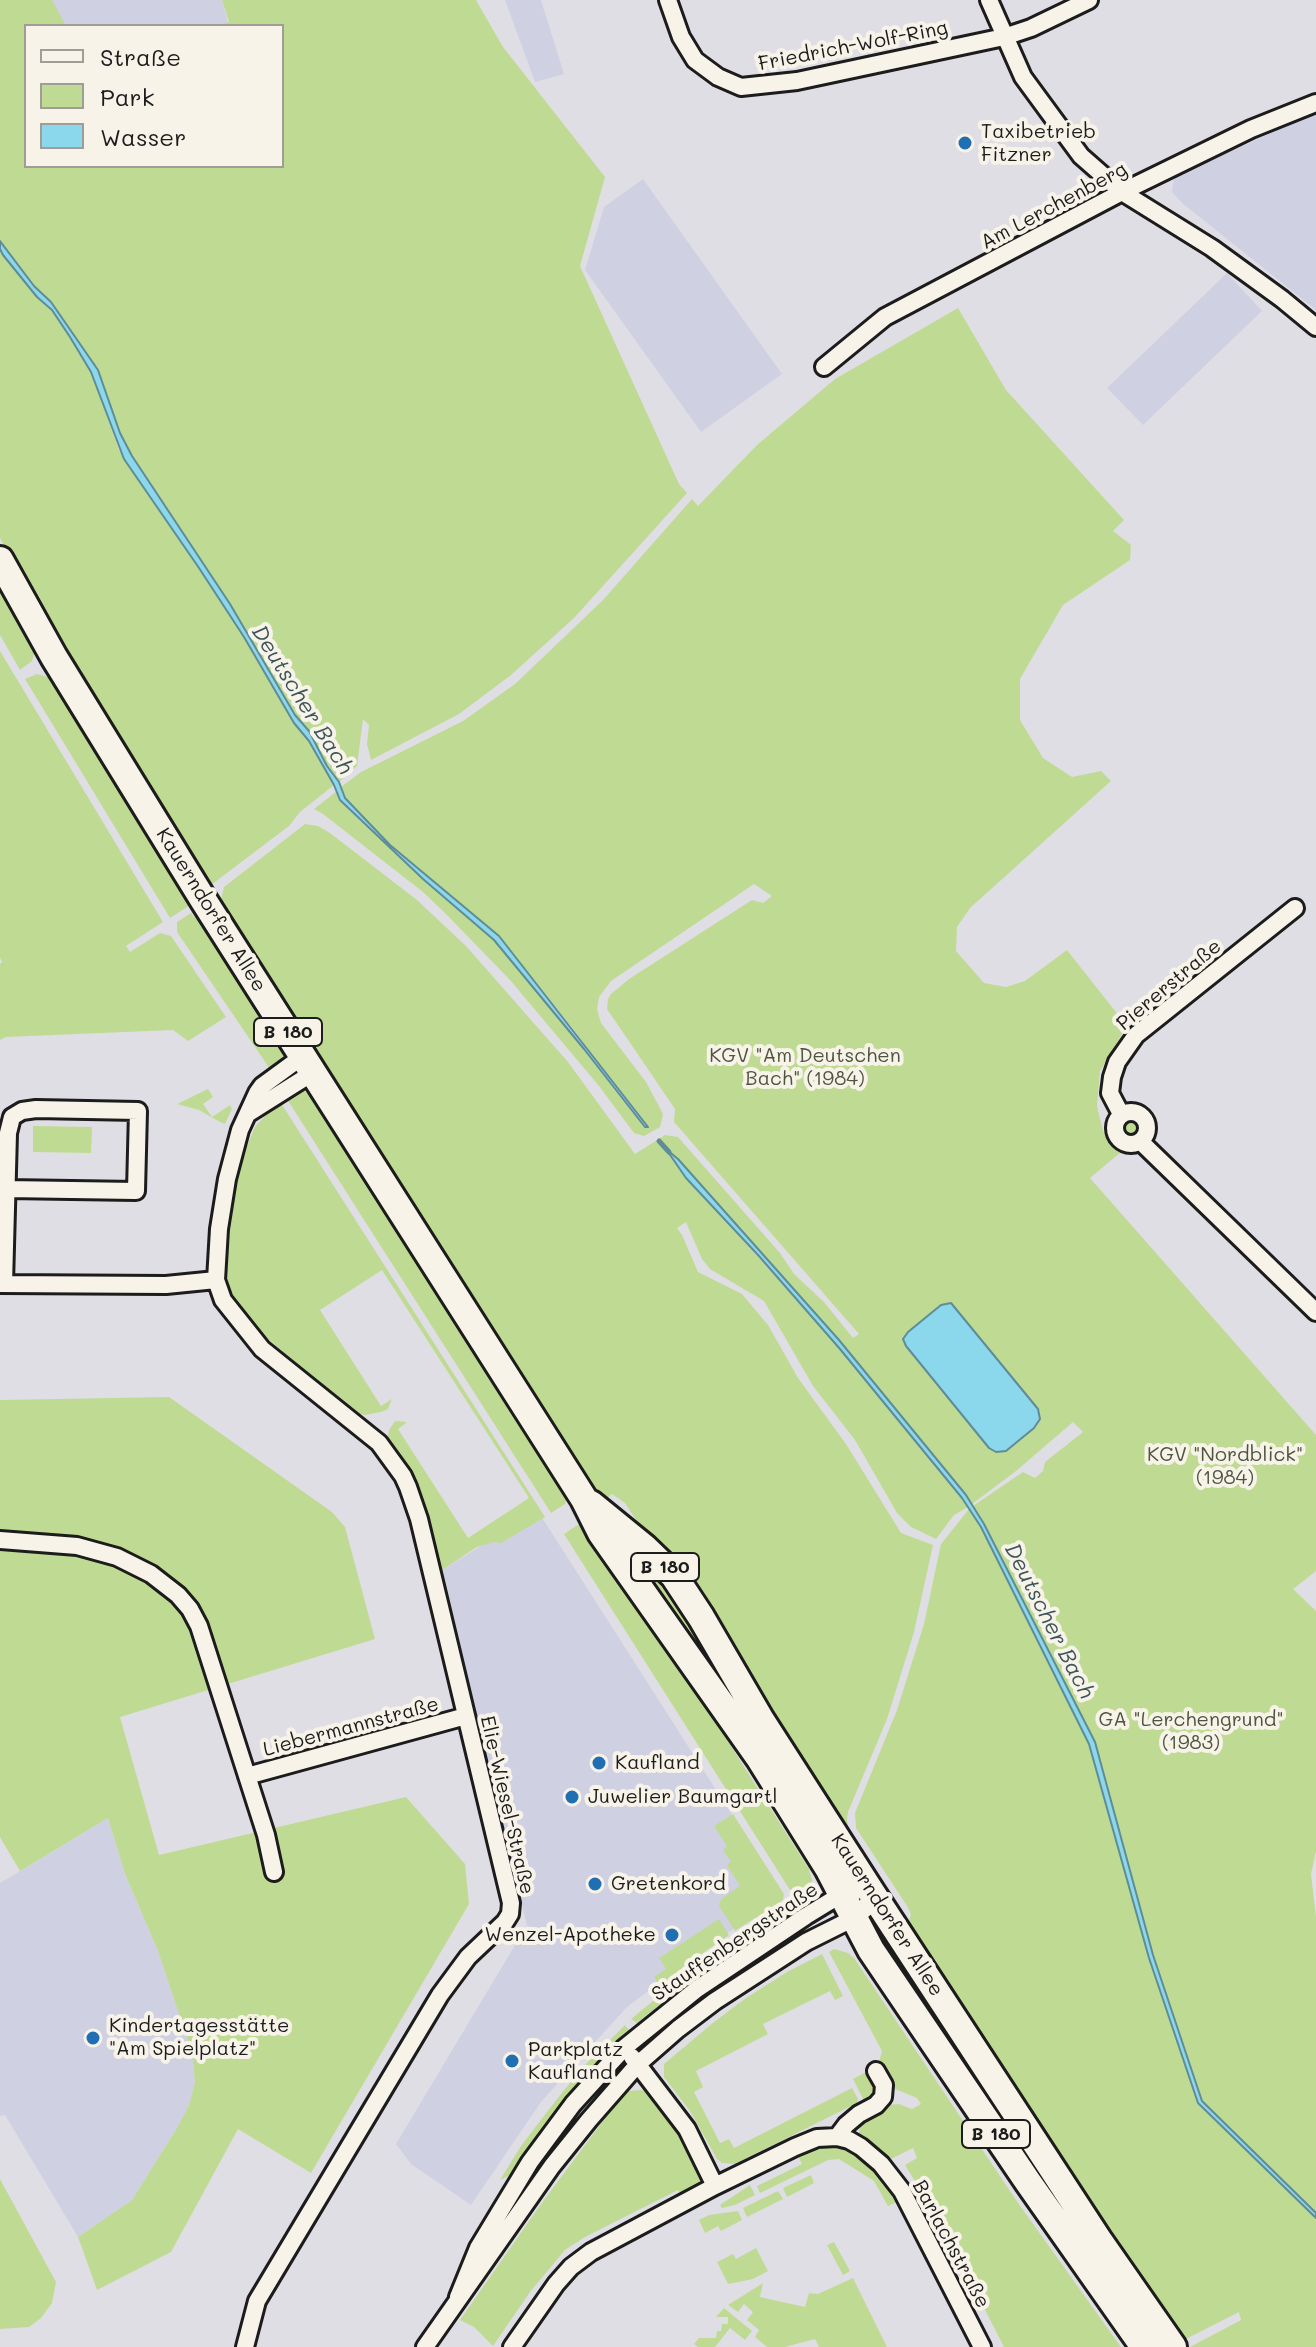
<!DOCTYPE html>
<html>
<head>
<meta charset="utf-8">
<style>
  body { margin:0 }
  #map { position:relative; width:1316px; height:2347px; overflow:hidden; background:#e0dee5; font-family:Mali,sans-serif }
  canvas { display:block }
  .legend { position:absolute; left:24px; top:24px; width:260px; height:144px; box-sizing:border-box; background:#f7f3e8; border:2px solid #9f9d96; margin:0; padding:10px 14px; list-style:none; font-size:24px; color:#1c1c1c }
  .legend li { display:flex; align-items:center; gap:16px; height:40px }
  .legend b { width:40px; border:2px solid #9f9d96 }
</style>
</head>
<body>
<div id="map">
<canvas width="1316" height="2347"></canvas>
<ul class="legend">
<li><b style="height:10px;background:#f7f3e8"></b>Straße</li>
<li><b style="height:22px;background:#bfdb93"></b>Park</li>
<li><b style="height:22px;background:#8bd7eb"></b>Wasser</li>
</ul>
</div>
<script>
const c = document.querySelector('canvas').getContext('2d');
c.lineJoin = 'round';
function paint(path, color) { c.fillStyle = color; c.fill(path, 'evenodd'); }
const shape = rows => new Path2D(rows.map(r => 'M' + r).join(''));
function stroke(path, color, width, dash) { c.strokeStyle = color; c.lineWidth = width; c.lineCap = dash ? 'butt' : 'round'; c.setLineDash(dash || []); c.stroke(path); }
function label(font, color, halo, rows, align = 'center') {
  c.font = font + ' Mali,sans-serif'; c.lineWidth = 8; c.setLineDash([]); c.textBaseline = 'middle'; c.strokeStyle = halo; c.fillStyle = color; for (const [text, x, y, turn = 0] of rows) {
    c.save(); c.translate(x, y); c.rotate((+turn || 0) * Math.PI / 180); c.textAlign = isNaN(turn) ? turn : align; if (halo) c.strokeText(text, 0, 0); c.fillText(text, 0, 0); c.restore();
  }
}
paint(shape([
  [36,0,222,0,229,26,50,26],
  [505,0,541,0,564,74,535,82],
  [1316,113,1316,310,1182,203,1172,192,1174,177],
  [643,179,782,374,701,432,585,270,604,207],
  [1227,273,1262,311,1143,425,1107,388],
  [541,1516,784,1896,706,1947,627,2007,541,2102,471,2205,411,2164,396,2144,527,1925,439,1572,492,1539],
  [108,1818,125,1874,158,1951,192,2053,195,2082,189,2105,177,2128,132,2200,78,2237,5,2115,0,2116,0,1883]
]), '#d0d0e3');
paint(shape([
  [0,0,52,0,66,26,26,26,26,166,282,166,282,26,217,26,229,22,222,0,476,0,503,47,605,177,580,266,679,484,687,493,574,618,511,675,459,714,371,760,367,744,369,725,363,719,357,766,339,782,327,766,309,731,295,715,230,604,132,456,120,433,97,370,51,302,34,286,0,241],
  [0,249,37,297,52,310,70,337,91,372,119,450,199,568,244,637,294,723,309,741,334,785,300,812,289,826,211,885,205,883,41,616,0,538],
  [958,308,1006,390,1124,520,1113,531,1131,545,1130,560,1063,605,1020,679,1020,720,1043,758,1072,777,1101,771,1111,781,970,908,957,927,956,951,984,983,1006,987,1025,981,1067,950,1127,1026,1100,1071,1097,1106,1103,1131,1113,1147,1121,1152,1090,1178,1316,1435,1316,1571,1293,1589,1316,1611,1316,1851,1311,1874,1316,1917,1316,2213,1202,2101,1153,1955,1095,1742,973,1506,1023,1472,1035,1478,1043,1471,1045,1462,1083,1432,1073,1422,1016,1471,972,1504,839,1340,714,1200,710,1203,840,1349,968,1507,954,1515,936,1539,911,1527,897,1513,855,1440,813,1386,764,1301,710,1269,702,1259,686,1222,677,1228,682,1235,698,1272,742,1294,768,1325,798,1378,846,1444,901,1533,933,1545,914,1632,887,1719,848,1812,847,1820,849,1831,903,1913,906,1920,903,1926,625,1503,612,1494,601,1503,217,903,221,900,224,887,305,824,318,826,330,833,417,900,466,946,568,1062,635,1154,665,1135,678,1137,780,1253,794,1274,824,1302,853,1338,859,1334,674,1122,675,1109,607,1009,608,999,611,994,629,979,752,900,763,903,772,896,754,884,611,981,599,997,597,1009,601,1023,646,1082,661,1110,663,1115,660,1127,644,1136,634,1133,599,1086,510,980,446,914,423,892,323,814,314,809,337,791,340,800,396,854,494,940,584,1049,645,1127,574,1030,499,936,390,845,353,809,345,798,341,787,361,772,463,721,515,684,603,600,692,499,698,506,757,445,835,379],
  [951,1303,1038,1409,1034,1428,1006,1451],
  [0,577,37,645,32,661,20,670,0,635],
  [0,651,163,922,126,946,130,952,160,933,171,936,226,1017,188,1041,173,1030,6,1037,0,1040,0,964,2,962,0,958],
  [37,674,57,680,195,902,170,918,25,679],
  [202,912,285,1048,281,1062,272,1072,177,932,177,922,191,913,194,917],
  [208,1089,213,1097,203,1104,212,1117,230,1105,232,1109,225,1124,220,1122,199,1110,177,1104],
  [301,1089,323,1103,569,1492,565,1504,551,1513,285,1096],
  [279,1100,545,1517,501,1543,494,1542,477,1547,439,1572,420,1495,407,1466,387,1445,389,1430,395,1421,407,1422,398,1429,468,1538,529,1498,382,1270,320,1310,381,1406,392,1399,388,1409,381,1412,365,1415,354,1413,244,1318,230,1294,224,1259,228,1208,241,1160,255,1127],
  '1122 1128a9 9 0 1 1 18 0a9 9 0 1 1-18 0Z',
  [33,1126,92,1127,91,1153,33,1152],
  [169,1397,332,1512,345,1527,375,1639,120,1717,159,1855,406,1797,465,1864,469,1904,311,2173,238,2129,171,2252,97,2290,78,2237,132,2200,177,2128,189,2105,195,2082,192,2053,158,1951,125,1874,108,1818,20,1871,0,1837,0,1400],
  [969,1509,981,1527,1089,1744,1149,1958,1198,2103,1316,2218,1316,2347,1190,2347,1241,2320,1239,2312,1180,2342,906,1932,911,1914,907,1906,856,1828,855,1813,897,1710,924,1624,941,1544],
  [579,1524,593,1529,809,1869,812,1880,811,1895,802,1908,795,1893,790,1890,564,1534],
  [651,1572,656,1573,815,1820,646,1577,647,1573],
  [733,1814,784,1894,783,1900,735,1931,719,1906,721,1899,740,1886,727,1865,731,1862,723,1850,727,1846,714,1826],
  [787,1906,792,1907,797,1914,772,1933,764,1930,743,1943,739,1937],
  [719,1919,729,1935,687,1964,660,1986,654,1977,666,1969,659,1958],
  [806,1924,810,1931,722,1987,650,2044,647,2040,694,1999],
  [733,1941,737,1947,689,1981,637,2023,631,2019,685,1975],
  [834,1949,848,1953,854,1958,1016,2200,1121,2347,1004,2347,921,2185,918,2186,905,2165,917,2158,913,2148,887,2161,858,2135,863,2119,886,2105,899,2104,912,2109,921,2104,917,2098,893,2088,878,2066,882,2051,829,1952],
  [822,1954,843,1996,835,2000,830,1991,763,2024,768,2034,696,2071,703,2087,694,2092,720,2143,729,2139,734,2148,852,2088,858,2099,857,2103,735,2164,722,2163,717,2159,690,2111,664,2077,664,2064,714,2022,746,1998,787,1972],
  [625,2025,629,2030,578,2083,510,2175,500,2180,521,2146,557,2099,583,2067],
  [864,2073,872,2076,880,2088,866,2105,853,2079],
  [642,2090,648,2092,658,2102,687,2143,700,2171,700,2187,683,2198,678,2190,585,2237,565,2250,530,2292,493,2346,474,2327,460,2320,541,2204,609,2113,628,2091],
  [819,2147,841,2147,852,2150,875,2168,900,2198,897,2202,888,2206,874,2181,839,2159,828,2160,760,2193,757,2186,802,2164,797,2154],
  [811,2175,814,2183,787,2197,783,2188],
  [0,2179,56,2282,52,2303,41,2318,29,2327,0,2329],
  [750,2185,755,2195,735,2205,722,2208,720,2205],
  [778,2191,783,2199,747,2217,743,2208],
  [738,2211,742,2220,721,2231,718,2226,705,2233,699,2220,709,2215],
  [834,2242,850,2271,843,2275,827,2245],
  [756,2248,768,2271,753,2279,728,2284,717,2262,733,2254,736,2259],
  [853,2278,887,2347,819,2347,815,2339,785,2347,767,2347,755,2337,759,2330,747,2320,753,2312,744,2304,738,2312,728,2305,763,2283,760,2297,805,2307,809,2293,818,2294],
  [724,2308,752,2331,745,2340,730,2328,715,2347,698,2347,694,2344,699,2338,716,2338,717,2331,721,2331,722,2324,728,2324,728,2317,716,2317]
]), '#bfdb93');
const water = shape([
  [0,241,34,286,51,302,98,370,120,433,132,456,230,604,295,715,309,731,327,766,339,782,345,798,390,845,499,936,648,1127,645,1127,584,1049,494,940,423,879,340,800,334,785,309,741,294,723,244,637,199,568,124,459,91,372,70,337,52,310,37,297,3,255,0,249,0,241],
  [666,1149,678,1159,839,1340,966,1495,984,1524,1095,1742,1153,1955,1202,2101,1316,2213,1316,2218,1198,2103,1149,1958,1089,1744,981,1527,962,1498,840,1349,758,1255,686,1178,666,1149],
  [951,1303,1038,1409,1040,1419,1034,1428,1006,1451,996,1452,989,1448,906,1346,903,1339,908,1332,941,1305,951,1303]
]);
paint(water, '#8bd7eb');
stroke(water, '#5f8c98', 2);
stroke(shape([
  [659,1141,669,1152]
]), '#5f8c98', 5);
const minor = shape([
  [668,0,681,37,695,60,718,77,741,87,797,81,1004,37,1031,28,1089,0],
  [989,0,1023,77,1081,156,1122,192,1212,248,1282,299,1316,327],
  [824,367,885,317,1122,192,1251,129,1316,103],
  '1115 1128a16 16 0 1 1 32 0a16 16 0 1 1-32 0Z',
  [249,1113,314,1072],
  [1121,1114,1110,1093,1112,1077,1117,1062,1136,1035,1295,908],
  [1140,1141,1316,1312],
  [0,1284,166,1285,216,1280],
  [4,1284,8,1133,12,1117,22,1111,36,1109,138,1111,136,1191,7,1189],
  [0,1540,77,1546,117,1557,151,1574,178,1595,190,1609,199,1626,266,1835,274,1872],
  [247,1776,466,1716],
  [632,2057,687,2129,715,2186],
  [837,2137,846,2125,859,2114,876,2105,883,2097,884,2085,876,2071],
  [245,2347,257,2301,440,1995,468,1957,505,1922,510,1914,511,1903,419,1519,408,1487,403,1476,379,1443,262,1349,223,1300,216,1280,219,1229,227,1179,240,1130,257,1093,262,1086,303,1056],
  [425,2347,552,2166,589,2120,638,2064,678,2029,715,2001,806,1942,854,1918,865,1909,872,1893,861,1890,842,1894,806,1916,697,1989,624,2048,573,2104,530,2162,478,2248,458,2297],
  [512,2347,556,2284,571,2267,591,2252,715,2186,795,2147,817,2138,837,2137,849,2140,861,2147,881,2164,902,2191,982,2347]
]);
const primary = shape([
  [0,560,54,657,204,901,584,1499,601,1533,760,1759,828,1868,871,1950,1028,2182,1144,2347],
  [591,1504,645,1548,674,1576,701,1617,761,1720,872,1893,1100,2242,1173,2347]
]);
stroke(minor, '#1c1c1c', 22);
stroke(primary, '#1c1c1c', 32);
stroke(minor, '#f7f3e8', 16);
stroke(primary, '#f7f3e8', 26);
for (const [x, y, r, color] of [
  [965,143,8,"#1f6fb2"],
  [599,1763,8,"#1f6fb2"],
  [572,1797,8,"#1f6fb2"],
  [595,1884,8,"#1f6fb2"],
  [672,1935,8,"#1f6fb2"],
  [93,2038,8,"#1f6fb2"],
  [512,2061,8,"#1f6fb2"]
]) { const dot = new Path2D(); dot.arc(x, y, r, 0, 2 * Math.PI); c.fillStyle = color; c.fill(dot); stroke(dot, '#f7f3e8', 3); }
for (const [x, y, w] of [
  [288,1032,68],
  [665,1567,68],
  [996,2134,68]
]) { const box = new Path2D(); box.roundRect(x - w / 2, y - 14, w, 28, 6); c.fillStyle = '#f7f3e8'; c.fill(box); stroke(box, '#1c1c1c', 2); }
label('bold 18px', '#1c1c1c', null, [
  ["B 180",288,1032],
  ["B 180",665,1567],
  ["B 180",996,2134]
]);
label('20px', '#1c1c1c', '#f7f3e8', [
  ["Friedrich-Wolf-Ring",853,46,-11],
  ["Am Lerchenberg",1054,206,-28],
  ["Kauerndorfer Allee",211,910,58],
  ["Piererstraße",1169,985,-40],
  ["Liebermannstraße",351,1727,-15],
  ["Elie-Wiesel-Straße",507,1805,77],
  ["Kauerndorfer Allee",887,1915,57],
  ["Stauffenbergstraße",735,1942,-34],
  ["Barlachstraße",951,2244,62]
]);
label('20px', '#1c1c1c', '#f7f3e8', [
  ["Taxibetrieb",981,132],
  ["Fitzner",981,155],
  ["Kaufland",615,1763],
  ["Juwelier Baumgartl",588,1797],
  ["Gretenkord",611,1884],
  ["Wenzel-Apotheke",656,1935,"right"],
  ["Kindertagesstätte",109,2026],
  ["\"Am Spielplatz\"",109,2049],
  ["Parkplatz",528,2050],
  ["Kaufland",528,2073]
], 'left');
label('20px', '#4d5540', '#f7f3e8', [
  ["KGV \"Am Deutschen",805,1056],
  ["Bach\" (1984)",805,1079],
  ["KGV \"Nordblick\"",1225,1455],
  ["(1984)",1225,1478],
  ["GA \"Lerchengrund\"",1191,1720],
  ["(1983)",1191,1743]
]);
label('italic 22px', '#3d545a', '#f7f3e8', [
  ["Deutscher Bach",302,700,58],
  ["Deutscher Bach",1049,1621,63]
]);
</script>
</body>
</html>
